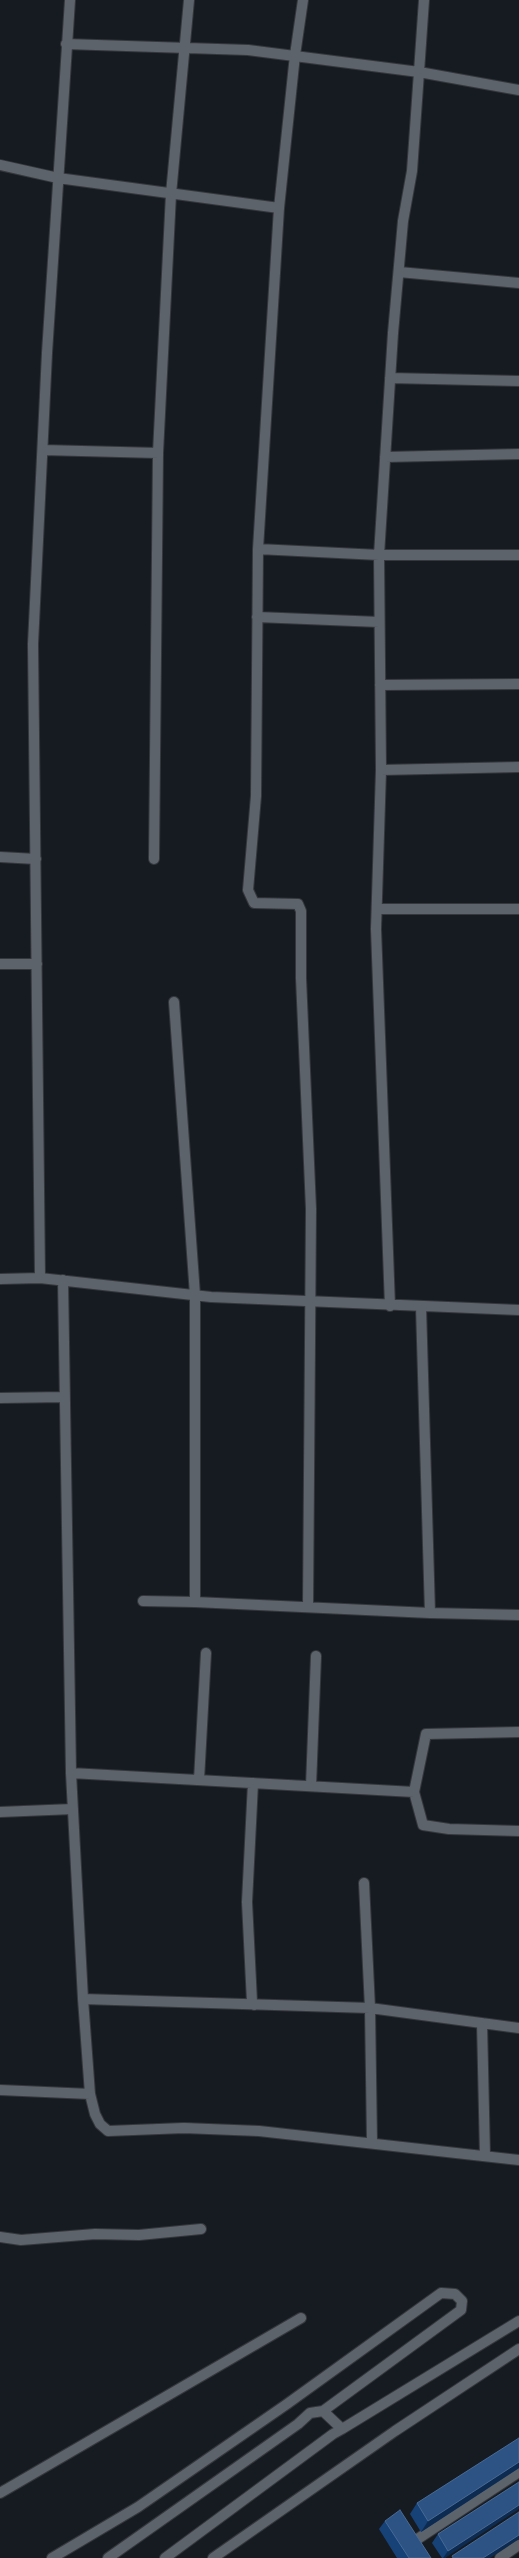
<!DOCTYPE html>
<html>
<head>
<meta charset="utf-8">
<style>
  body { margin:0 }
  canvas { display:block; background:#161b22 }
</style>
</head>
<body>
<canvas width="519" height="2558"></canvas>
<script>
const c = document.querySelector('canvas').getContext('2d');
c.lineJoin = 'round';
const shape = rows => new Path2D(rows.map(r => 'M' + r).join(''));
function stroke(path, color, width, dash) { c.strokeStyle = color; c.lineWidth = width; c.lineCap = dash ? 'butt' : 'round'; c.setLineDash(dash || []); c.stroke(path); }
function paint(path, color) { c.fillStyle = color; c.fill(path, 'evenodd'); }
const minor = shape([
  [424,0,419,72,519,90],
  [66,44,248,50,419,72,412,171,403,221,393,333,379,555,381,770,376,929,390,1306],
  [0,165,58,178,279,208,258,549],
  [279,208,295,55,303,0],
  [399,272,519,283],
  [390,378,519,381],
  [43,450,158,453,171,194,189,0],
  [385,457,519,454],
  [257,617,379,622],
  [380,685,519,684],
  [381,770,519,767],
  [0,857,36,859],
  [154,859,158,453],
  [377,909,519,909],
  [0,964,37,964],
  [174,1002,195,1295,195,1602,430,1613,421,1307],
  [40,1278,33,644,47,353,70,0],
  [0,1279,40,1278,211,1297,519,1310],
  [63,1280,71,1773,414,1792],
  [0,1398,64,1397],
  [143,1601,195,1602],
  [308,1607,311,1209,301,978,301,911,298,904,254,903,248,890,256,796,258,549,379,555,519,555],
  [430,1613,519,1615],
  [519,1732,426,1734,414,1792,423,1825,449,1829,519,1831],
  [71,1773,83,1999,370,2008,364,1883],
  [199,1780,206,1653],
  [253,1783,247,1902,252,2002,254,2005],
  [311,1786,316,1656],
  [0,1812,73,1809],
  [83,1999,90,2094,95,2114,100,2124,108,2131,184,2128,259,2131,519,2160],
  [482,2023,485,2156],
  [0,2090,90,2094],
  [372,2143,370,2008,519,2028],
  [0,2237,21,2240,95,2234,139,2235,201,2229],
  [342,2429,519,2321],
  [0,2493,301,2318],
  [413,2542,519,2472],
  [52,2558,138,2507,287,2404,441,2293,455,2294,462,2301,461,2310,323,2411],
  [108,2558,298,2424,310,2413,323,2411,342,2429,333,2434,165,2558],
  [213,2558,395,2431,519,2349],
  [500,2558,519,2545]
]);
stroke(minor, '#34373c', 12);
stroke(minor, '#5d636b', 10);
paint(shape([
  [519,2438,519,2468,421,2532,410,2514,417,2503],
  [519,2482,445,2558,442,2558,432,2543,438,2534],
  [385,2521,431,2558,397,2558,379,2529]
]), '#164278');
paint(shape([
  [519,2462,519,2468,421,2532,428,2521],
  [519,2505,519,2509,445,2558,443,2558,448,2551],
  [519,2535,519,2539,490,2558,483,2558]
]), '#0d2b51');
const building = shape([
  [519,2438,519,2462,428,2521,417,2503,519,2438],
  [519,2482,519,2505,448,2551,438,2534,519,2482],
  [400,2510,431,2558,409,2558,385,2521,400,2510],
  [519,2512,519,2535,483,2558,453,2558,452,2556,519,2512]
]);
paint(building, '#2c5384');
stroke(building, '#486a94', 1);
</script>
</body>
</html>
